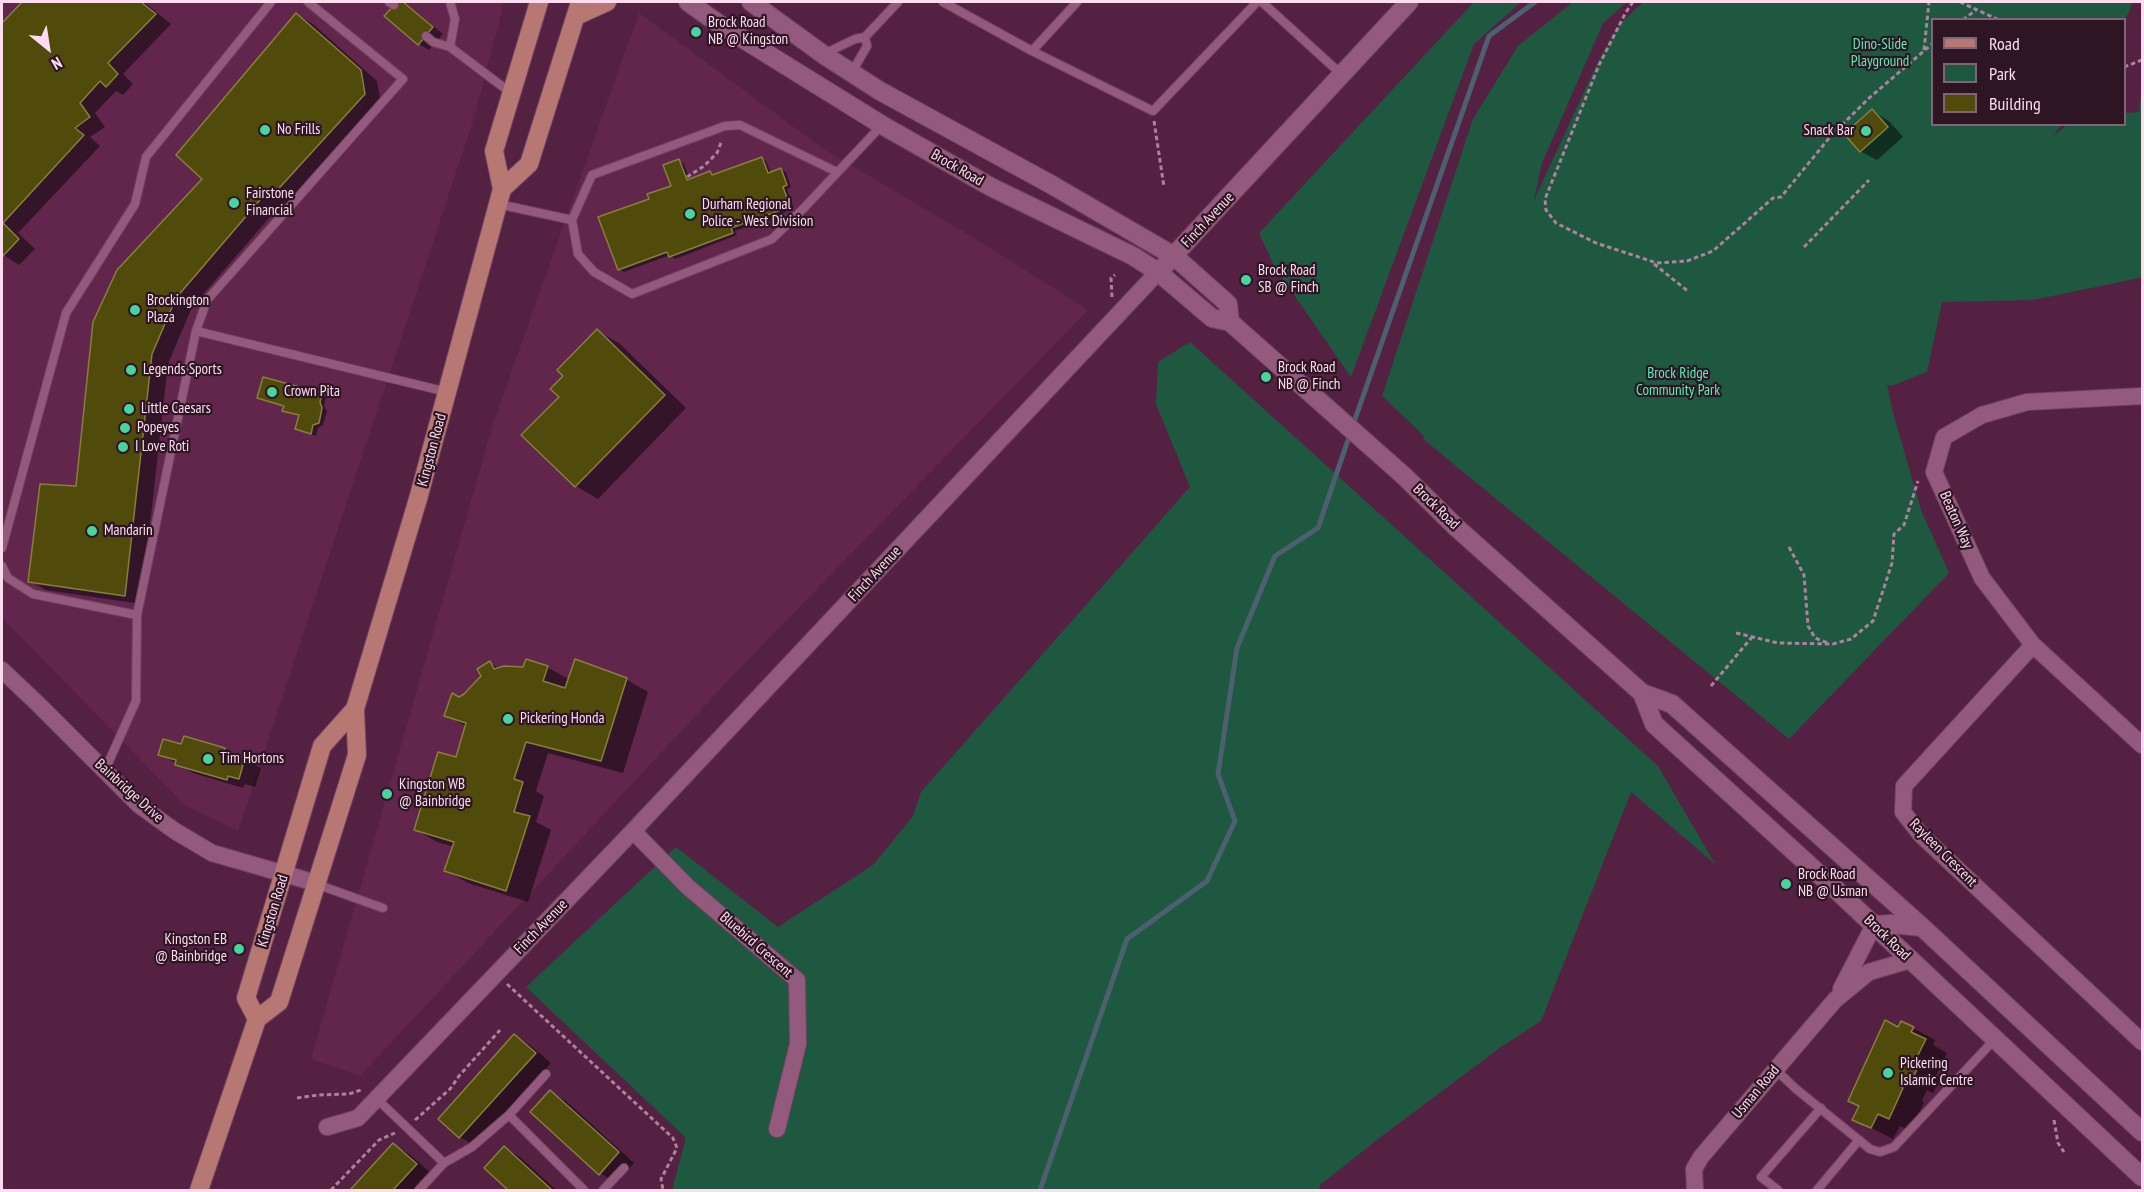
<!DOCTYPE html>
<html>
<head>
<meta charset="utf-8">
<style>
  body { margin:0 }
  #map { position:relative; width:2144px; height:1192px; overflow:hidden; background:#552143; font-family:"PT Sans Narrow",sans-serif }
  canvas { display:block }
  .frame { position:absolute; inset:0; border:3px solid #fedcef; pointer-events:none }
  .legend { position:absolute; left:1931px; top:18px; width:195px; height:108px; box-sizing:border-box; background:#2d1524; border:2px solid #816575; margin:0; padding:8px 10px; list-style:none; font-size:18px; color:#fedcef }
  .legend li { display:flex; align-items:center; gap:12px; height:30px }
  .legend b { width:30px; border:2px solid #816575 }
  .north { position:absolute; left:18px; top:18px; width:60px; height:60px; -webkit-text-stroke:4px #2d1524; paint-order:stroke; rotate:150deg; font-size:16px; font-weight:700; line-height:24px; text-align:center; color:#fedcef }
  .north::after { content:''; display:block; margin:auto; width:21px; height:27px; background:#fedcef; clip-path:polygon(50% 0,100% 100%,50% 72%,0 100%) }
</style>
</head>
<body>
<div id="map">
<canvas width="2144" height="1192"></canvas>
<div class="frame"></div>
<ul class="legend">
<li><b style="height:8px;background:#b77773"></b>Road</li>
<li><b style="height:16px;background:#1f5841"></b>Park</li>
<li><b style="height:16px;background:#504a0b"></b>Building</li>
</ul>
<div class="north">N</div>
</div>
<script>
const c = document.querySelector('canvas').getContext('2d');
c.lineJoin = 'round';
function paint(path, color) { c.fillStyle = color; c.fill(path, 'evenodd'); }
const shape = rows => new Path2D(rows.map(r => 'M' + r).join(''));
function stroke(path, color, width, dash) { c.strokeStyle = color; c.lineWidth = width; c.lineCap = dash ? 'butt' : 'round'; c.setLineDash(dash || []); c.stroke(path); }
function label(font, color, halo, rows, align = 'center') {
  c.font = font + ' "PT Sans Narrow",sans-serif'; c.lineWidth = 4.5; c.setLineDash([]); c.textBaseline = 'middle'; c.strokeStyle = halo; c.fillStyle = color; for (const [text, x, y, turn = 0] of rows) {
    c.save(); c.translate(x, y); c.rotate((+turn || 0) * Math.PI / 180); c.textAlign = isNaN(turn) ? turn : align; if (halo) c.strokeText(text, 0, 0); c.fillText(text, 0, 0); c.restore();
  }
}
paint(shape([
  [2,2,504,2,474,118,238,831,186,806,2,618],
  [639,13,825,150,971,236,1088,310,739,669,360,1076,311,1059,494,421]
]), '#62264d');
paint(shape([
  [1474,2,1521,2,1474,44,1351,377,1274,266,1259,233],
  [1573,2,1627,2,1603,23,1542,163,1534,200,1597,64,1618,26,1643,2,2133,2,2125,20,1932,20,1932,124,2061,125,2053,136,2067,125,2124,124,2125,113,2139,112,2142,85,2142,276,2139,278,2033,300,1942,302,1927,372,1891,386,1887,384,1892,409,1921,510,1949,573,1789,739,1423,439,1424,436,1382,396,1473,119,1518,46],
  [1190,342,1658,766,1715,864,1631,792,1541,1021,1501,1047,1382,1136,1320,1185,1319,1190,672,1190,686,1138,526,987,676,847,778,927,873,865,913,816,921,792,1190,487,1156,404,1158,362]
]), '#1f5841');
paint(shape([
  [24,2,144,2,171,24,123,74,133,84,123,95,116,91,95,113,105,127,90,137,100,146,18,233,35,249,19,265,2,254,2,25],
  [399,2,410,7,443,34,429,50,419,44,386,16],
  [296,15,313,24,377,81,381,104,288,205,283,202,192,307,168,364,141,604,46,590,30,581,77,487,204,179],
  [1872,111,1889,121,1903,137,1877,160,1860,151],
  [762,159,766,161,771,173,781,169,786,172,791,187,787,189,793,206,785,209,786,212,735,231,737,235,675,259,670,255,624,272,619,269,650,200,673,186,679,161,684,164,690,180,710,173,715,176],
  [597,331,619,343,686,408,598,499,576,486,561,397,565,376],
  [321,394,326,397,324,406,327,411,323,425,318,428,316,436,302,431,300,416,284,410,285,406,259,398],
  [490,663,500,669,547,667,570,680,626,679,648,692,623,773,548,753,536,791,544,796,536,822,551,830,528,902,468,883,446,871,454,847,437,842,415,829,457,759,467,727,446,715,459,699,483,676],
  [185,738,224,750,261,768,255,787,245,784,243,788,193,773,160,754,182,746],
  [1913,1028,1935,1040,1933,1045,1947,1053,1935,1078,1939,1081,1933,1093,1927,1090,1922,1101,1924,1102,1911,1131,1900,1126,1893,1139,1854,1119,1899,1029],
  [515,1036,531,1046,551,1063,476,1146,460,1137,440,1119],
  [550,1092,566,1101,634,1163,616,1183,600,1173],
  [393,1144,409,1154,432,1174,418,1190,352,1190],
  [504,1148,520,1157,556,1190,511,1190,486,1168]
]), '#0007');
stroke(shape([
  [1353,425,1489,36,1535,2],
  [1040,1190,1127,939,1207,881,1235,821,1218,774,1237,648,1275,556,1318,528,1350,434]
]), '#4c6070', 5);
const building = shape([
  [22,2,141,2,156,14,108,63,118,74,106,87,100,81,80,103,90,117,75,128,84,135,3,223,19,239,2,257,2,23,22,2],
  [397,2,403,2,433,27,418,45,384,16,397,2],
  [296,13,361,70,365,94,271,197,266,193,176,298,152,354,125,596,28,582,40,484,76,486,93,322,117,270,202,179,176,155,296,13],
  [1872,109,1888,127,1860,152,1844,134,1872,109],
  [762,157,768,173,781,168,787,185,783,187,789,203,781,207,781,210,731,228,733,233,669,257,667,252,618,270,598,217,649,199,647,194,671,186,663,165,679,159,687,180,710,171,712,175,762,157],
  [597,329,665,395,575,487,521,435,559,397,550,389,563,376,557,370,597,329],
  [263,377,322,393,320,402,322,408,319,423,313,425,311,434,295,429,299,415,282,411,284,406,257,398,263,377],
  [526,659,548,666,543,681,565,688,575,659,627,678,601,761,526,742,514,779,523,782,514,812,530,816,506,891,444,871,454,842,414,830,438,752,456,757,466,723,444,716,452,693,459,697,464,694,481,676,477,669,490,661,494,669,504,666,523,667,526,659],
  [184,736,225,748,224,751,245,758,239,779,228,776,227,780,175,765,176,760,158,755,163,739,181,744,184,736],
  [1885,1020,1898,1027,1901,1021,1914,1027,1911,1032,1926,1039,1913,1065,1918,1067,1911,1082,1905,1079,1901,1087,1903,1088,1889,1119,1878,1114,1871,1128,1852,1120,1859,1106,1848,1101,1885,1020],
  [514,1034,536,1053,459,1138,438,1119,514,1034],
  [550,1090,619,1152,599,1175,530,1112,550,1090],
  [393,1143,417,1164,393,1190,350,1190,393,1143],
  [504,1146,552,1190,508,1190,484,1168,504,1146]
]);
paint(building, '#504a0b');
stroke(building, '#87803d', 1.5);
const lane = shape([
  [389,2,394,5],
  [450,2,455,19,450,47,511,93],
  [943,2,1032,51,1153,111,1257,2],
  [1262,2,1341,74],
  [426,36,433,42,450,47],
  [1032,51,1077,2],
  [824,54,855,39,865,37,898,2],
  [852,72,867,46,865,37],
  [837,172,740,125,725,126,592,175,572,220,578,254,594,272,632,294,772,239,802,210,882,125],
  [498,204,572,220],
  [196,331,447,392],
  [2,548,66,313,135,204,146,157,271,2],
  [2,566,8,578,33,594,137,615],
  [105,770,136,701,137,615,196,331,207,300,403,79,308,2],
  [316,884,383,908],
  [1775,1069,1796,1089,1870,1149,1880,1152,1894,1147,1995,1039],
  [377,1099,444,1163],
  [509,1115,584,1190],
  [419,1190,444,1163,472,1147,509,1115,546,1074],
  [603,1190,624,1168],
  [1778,1190,1761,1177,1821,1108],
  [1817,1190,1859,1140]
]);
const street = shape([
  [2142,396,2027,402,1982,415,1944,437,1934,472,1982,578,2033,645,2142,745],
  [2033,645,1904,786,1903,812,1921,835,2142,1042],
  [2,670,38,704,139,805,175,831,212,853,316,883],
  [633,831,688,887,797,980,798,1044,777,1129],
  [1841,989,1874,925],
  [327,1127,358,1118,633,831,1158,272],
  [1695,1190,1694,1169,1701,1157,1835,1000,1869,972,1910,960]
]);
const secondary = shape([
  [688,2,719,24,882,125,991,187,1133,256,1158,272,1212,318,1230,322,1404,476,1457,528,1642,693,1672,704,1922,927,2142,1132],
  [751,2,824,55,880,91,1052,185,1174,256,1228,304,1230,322],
  [1165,265,1409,2],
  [1642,693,1654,724,1831,885,2142,1177],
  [1874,925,1892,924,1922,927]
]);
const primary = shape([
  [576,16,607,2],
  [502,189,529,164,580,2],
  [257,1019,246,998,322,746,355,709],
  [199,1190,257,1019,279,1002,357,755,355,709,418,499,498,204,502,189,494,151,539,2]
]);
stroke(lane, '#704260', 10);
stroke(street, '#704260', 18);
stroke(secondary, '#704260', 20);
stroke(primary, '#704260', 20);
stroke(shape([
  [629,2,629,3],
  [1633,2,1626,12,1599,65,1545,199,1546,210,1556,223,1596,243,1657,263,1687,261,1713,251,1773,198,1781,197,1830,137,1868,99,1932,44],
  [1960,2,1999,20],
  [1963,20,1977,9],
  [1924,50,1929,2],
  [2124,67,2142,60],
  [1154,121,1164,187],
  [687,177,704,166,717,153,722,140],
  [1804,247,1869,180],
  [1654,264,1689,292],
  [1112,297,1111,278,1115,275],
  [1789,547,1804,575,1808,626,1815,638,1828,643],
  [1736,633,1778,643,1833,644,1851,639,1873,621,1892,563,1894,534,1904,525,1918,481],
  [1711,686,1752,637],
  [507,984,673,1138,677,1148,661,1179,663,1190],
  [297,1098,318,1095,349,1094,361,1090],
  [415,1120,450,1089,459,1076,500,1030],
  [2054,1120,2058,1143,2064,1152],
  [331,1190,379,1140,395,1133]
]), '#ac829c', 3, [4.5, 3]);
stroke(lane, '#945a7d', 8);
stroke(street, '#945a7d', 16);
stroke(secondary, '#945a7d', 18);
stroke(primary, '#b77773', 18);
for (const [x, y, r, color] of [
  [696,32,6,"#47d49e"],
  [265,130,6,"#47d49e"],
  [1866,131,6,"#47d49e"],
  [234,203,6,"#47d49e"],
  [690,214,6,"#47d49e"],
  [1246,280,6,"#47d49e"],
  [135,310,6,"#47d49e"],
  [131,370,6,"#47d49e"],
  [1266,377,6,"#47d49e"],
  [272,392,6,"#47d49e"],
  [129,409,6,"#47d49e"],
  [125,428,6,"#47d49e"],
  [123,447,6,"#47d49e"],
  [92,531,6,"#47d49e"],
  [508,719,6,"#47d49e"],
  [208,759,6,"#47d49e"],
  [387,794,6,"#47d49e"],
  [1786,884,6,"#47d49e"],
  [239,949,6,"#47d49e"],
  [1888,1073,6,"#47d49e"]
]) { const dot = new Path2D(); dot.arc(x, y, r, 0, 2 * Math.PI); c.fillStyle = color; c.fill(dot); stroke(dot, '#2d1524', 2); }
label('15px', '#fedcef', '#2d1524', [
  ["Brock Road",708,23],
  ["NB @ Kingston",708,40],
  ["No Frills",277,130],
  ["Snack Bar",1854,131,"right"],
  ["Fairstone",246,194],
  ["Financial",246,211],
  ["Durham Regional",702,205],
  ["Police - West Division",702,222],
  ["Brock Road",1258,271],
  ["SB @ Finch",1258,288],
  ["Brockington",147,301],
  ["Plaza",147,318],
  ["Brock Road",1278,368],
  ["NB @ Finch",1278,385],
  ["Legends Sports",143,370],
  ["Crown Pita",284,392],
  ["Little Caesars",141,409],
  ["Popeyes",137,428],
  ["I Love Roti",135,447],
  ["Mandarin",104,531],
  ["Pickering Honda",520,719],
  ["Tim Hortons",220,759],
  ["Kingston WB",399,785],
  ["@ Bainbridge",399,802],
  ["Brock Road",1798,875],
  ["NB @ Usman",1798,892],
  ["Kingston EB",227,940,"right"],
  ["@ Bainbridge",227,957,"right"],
  ["Pickering",1900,1064],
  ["Islamic Centre",1900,1081]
], 'left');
label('15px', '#4ff3b5', '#2d1524', [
  ["Dino-Slide",1880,45],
  ["Playground",1880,62],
  ["Brock Ridge",1678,374],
  ["Community Park",1678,391]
]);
label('15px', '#fedcef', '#2d1524', [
  ["Brock Road",957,168,30],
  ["Finch Avenue",1208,220,-47],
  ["Kingston Road",432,450,-75],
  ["Brock Road",1436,507,44],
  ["Beaton Way",1956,520,66],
  ["Finch Avenue",875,574,-47],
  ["Bainbridge Drive",129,791,42],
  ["Rayleen Crescent",1943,853,45],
  ["Kingston Road",273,911,-73],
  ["Finch Avenue",541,927,-46],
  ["Brock Road",1887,938,44],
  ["Bluebird Crescent",756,945,41],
  ["Usman Road",1756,1092,-50]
]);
</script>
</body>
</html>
